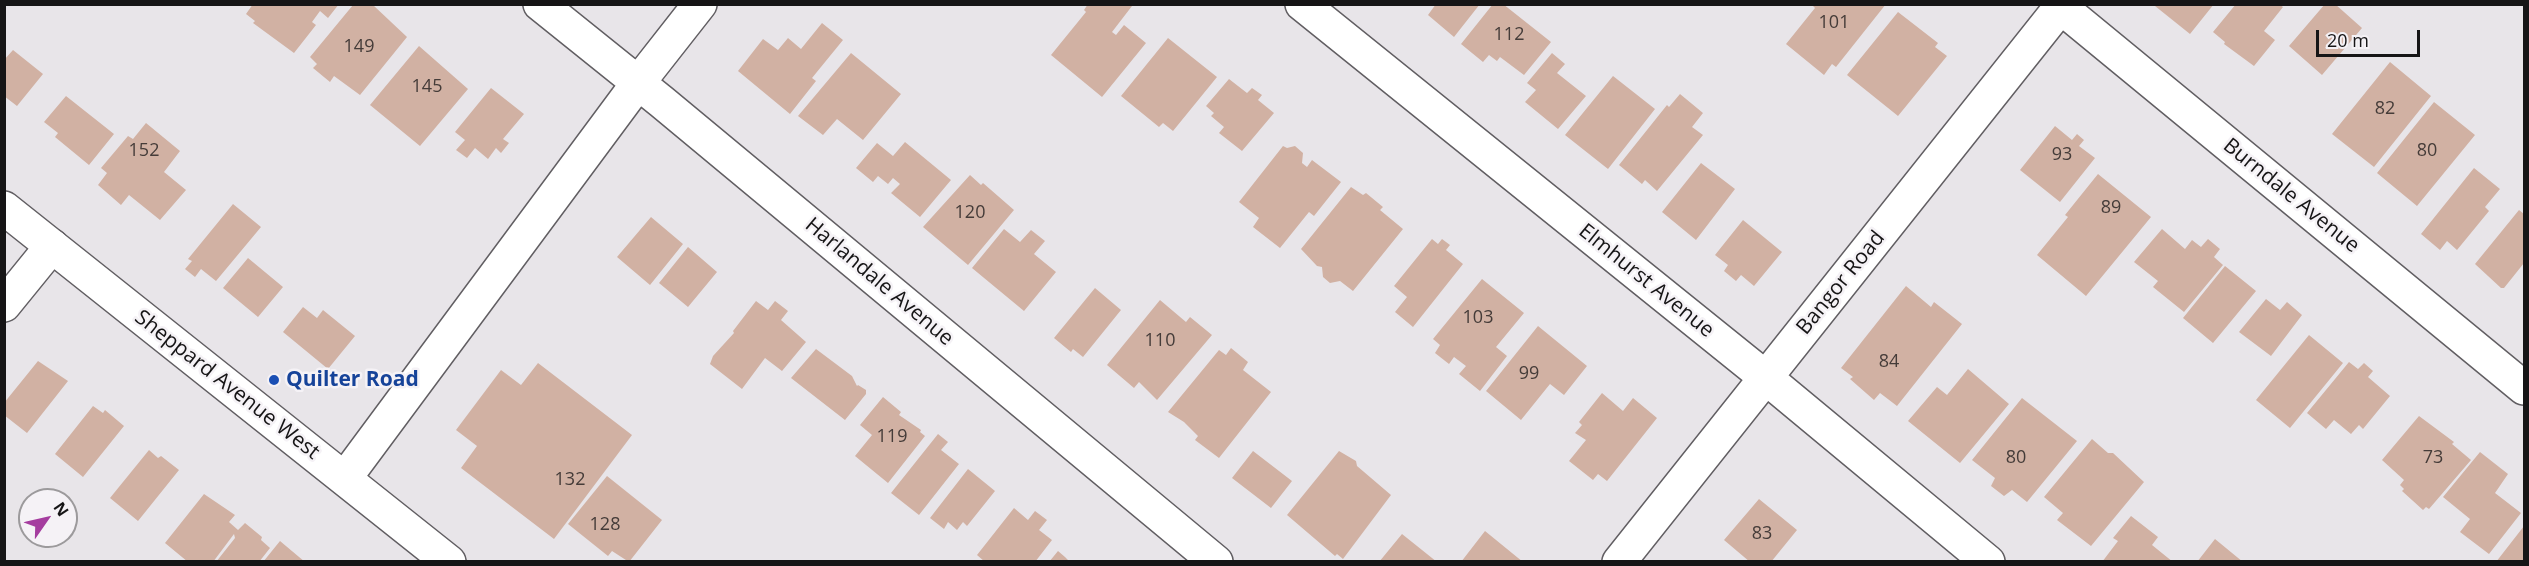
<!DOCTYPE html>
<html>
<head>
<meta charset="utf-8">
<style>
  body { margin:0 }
  #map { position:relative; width:2529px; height:566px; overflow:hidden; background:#e8e5e9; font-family:"Open Sans",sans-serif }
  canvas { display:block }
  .frame { position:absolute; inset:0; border:6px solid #161516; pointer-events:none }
  .north { position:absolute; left:18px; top:488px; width:60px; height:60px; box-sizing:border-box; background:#f5f2f6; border:2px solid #9c9a9c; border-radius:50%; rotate:56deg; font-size:16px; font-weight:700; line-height:24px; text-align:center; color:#161516 }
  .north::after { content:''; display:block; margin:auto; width:21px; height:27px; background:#a53d9f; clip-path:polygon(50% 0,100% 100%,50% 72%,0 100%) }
  .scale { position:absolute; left:2316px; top:30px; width:104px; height:27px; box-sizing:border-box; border:3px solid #161516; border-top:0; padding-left:8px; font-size:18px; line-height:21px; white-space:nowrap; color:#161516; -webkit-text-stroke:4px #f5f2f6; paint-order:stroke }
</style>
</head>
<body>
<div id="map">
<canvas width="2529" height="566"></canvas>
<div class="frame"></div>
<div class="north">N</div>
<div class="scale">20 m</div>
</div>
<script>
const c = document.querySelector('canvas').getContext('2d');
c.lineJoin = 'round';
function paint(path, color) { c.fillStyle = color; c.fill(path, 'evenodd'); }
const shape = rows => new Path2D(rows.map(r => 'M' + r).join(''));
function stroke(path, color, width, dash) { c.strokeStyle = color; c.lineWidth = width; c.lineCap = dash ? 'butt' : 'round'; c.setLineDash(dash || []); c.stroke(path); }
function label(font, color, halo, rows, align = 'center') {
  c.font = font + ' "Open Sans",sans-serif'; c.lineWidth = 5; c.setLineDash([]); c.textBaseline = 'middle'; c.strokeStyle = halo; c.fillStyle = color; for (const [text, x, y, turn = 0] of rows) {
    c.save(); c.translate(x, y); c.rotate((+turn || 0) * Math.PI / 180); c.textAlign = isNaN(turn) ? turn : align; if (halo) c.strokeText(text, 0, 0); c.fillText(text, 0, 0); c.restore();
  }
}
paint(shape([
  [253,4,339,4,328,18,320,11,312,22,316,25,294,53,253,23,255,21,246,14],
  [1088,4,1130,4,1132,6,1112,32,1116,35,1124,25,1146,43,1102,97,1051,55,1086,12,1084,10],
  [1436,4,1480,4,1454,37,1428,15],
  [1493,4,1503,4,1551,42,1524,75,1500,57,1497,61,1489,55,1483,62,1461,44],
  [1811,4,1886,4,1836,67,1832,64,1824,75,1786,44,1815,8],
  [2157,4,2214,4,2190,34,2155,6],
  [2236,4,2279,4,2283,7,2264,31,2275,40,2254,66,2224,44,2225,42,2213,32],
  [2325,4,2335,4,2362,28,2322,75,2289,46],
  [353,5,373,5,407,37,360,95,334,76,330,82,313,68,317,64,310,57],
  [1898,12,1938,43,1935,47,1947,56,1898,116,1847,75],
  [822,23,843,40,812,78,816,81,790,114,738,71,763,39,778,50,788,38,801,49],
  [1168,38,1217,77,1173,131,1163,123,1159,127,1121,96],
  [419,46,468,89,420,146,370,105],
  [13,50,43,74,17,106,4,96,4,60],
  [851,53,901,94,863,140,837,119,823,135,798,116],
  [1552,53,1565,64,1557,73,1586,96,1558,129,1525,102,1536,90,1527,83],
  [2390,62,2431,96,2374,167,2332,134],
  [1613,76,1655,109,1608,169,1565,135],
  [1229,79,1247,93,1252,88,1262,95,1258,100,1274,113,1242,151,1219,133,1224,127,1211,116,1214,113,1206,106],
  [491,88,524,114,503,139,509,143,501,153,496,148,488,159,475,148,467,158,456,150,465,140,455,132],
  [1680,94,1703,113,1692,127,1703,135,1657,191,1645,180,1642,184,1619,165,1667,105,1669,107],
  [66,96,114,134,89,165,55,137,58,133,44,122],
  [2434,102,2475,135,2417,206,2377,173],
  [146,123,180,151,164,172,186,190,160,220,129,195,121,205,98,185,107,173,101,168,128,136,133,139],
  [2055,126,2072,140,2077,134,2084,140,2079,146,2095,158,2060,202,2020,170],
  [905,142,951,180,920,217,891,193,900,184,893,178,888,184,878,176,873,182,856,168,877,143,893,156],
  [1283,146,1287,148,1295,146,1303,153,1302,163,1307,167,1312,160,1341,182,1314,216,1309,212,1280,248,1253,227,1259,218,1239,202],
  [1701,163,1735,189,1696,240,1662,212],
  [2474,168,2500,189,2485,207,2489,211,2457,250,2447,241,2440,250,2421,234],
  [2098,174,2151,217,2086,296,2037,255,2068,217,2065,215],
  [970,175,981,185,983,183,1014,210,968,265,923,227],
  [1351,187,1363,195,1366,193,1383,207,1380,210,1403,229,1353,291,1340,281,1330,283,1323,277,1322,267,1317,266,1301,249],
  [233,204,261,227,216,281,201,269,195,277,185,269,192,261,188,259],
  [2519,210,2524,214,2524,263,2504,288,2501,288,2475,264],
  [651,217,683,244,650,285,617,257],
  [1743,220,1782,252,1754,286,1741,275,1736,281,1724,271,1728,265,1715,255],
  [1004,229,1020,242,1031,230,1045,241,1034,254,1056,272,1024,311,972,268],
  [2162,229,2185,249,2192,240,2201,247,2208,239,2220,249,2214,257,2223,265,2184,312,2153,287,2158,281,2134,262],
  [1432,239,1438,244,1442,239,1450,245,1446,250,1463,264,1413,327,1395,312,1407,297,1394,286],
  [688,247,717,272,688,307,659,283],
  [248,258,283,287,258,317,223,288],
  [2225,266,2256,291,2213,343,2183,318],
  [1482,279,1524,313,1496,347,1507,356,1480,391,1459,374,1466,366,1454,357,1449,364,1435,353,1440,345,1433,339],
  [1906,286,1931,307,1934,302,1962,324,1897,406,1880,393,1874,400,1850,379,1853,377,1841,368],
  [1095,288,1121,310,1083,357,1073,349,1071,352,1054,338],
  [2266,299,2280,310,2287,302,2302,315,2271,356,2239,332],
  [1160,300,1186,322,1190,317,1212,335,1157,400,1139,382,1134,388,1107,365],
  [756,301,768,310,775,301,788,311,781,320,806,342,782,371,765,358,742,389,710,364,713,356,734,333,733,331],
  [303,307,317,318,323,310,355,336,328,369,283,332],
  [1538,326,1587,366,1564,395,1550,384,1521,420,1486,391],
  [2309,335,2343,363,2290,428,2256,400],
  [1231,348,1248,362,1243,370,1271,392,1219,458,1195,440,1198,436,1184,422,1168,412,1219,350,1226,355],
  [816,349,852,376,857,386,858,385,866,390,866,394,845,420,791,378],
  [38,361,68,381,27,433,4,415,4,403],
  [2349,362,2358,369,2364,363,2373,371,2368,377,2390,396,2363,429,2359,425,2351,434,2334,420,2326,429,2307,413],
  [538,363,632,435,554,539,461,468,477,446,456,430,501,370,521,385],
  [1968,369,2009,404,1960,463,1908,421,1937,387,1947,395],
  [1602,393,1623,411,1633,398,1657,418,1607,481,1598,474,1593,480,1569,461,1586,440,1575,433,1582,425,1579,422],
  [883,397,901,412,899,415,921,430,920,432,925,436,888,483,855,456,872,435,860,425],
  [2022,398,2077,441,2027,502,2012,490,2004,496,1991,486,1995,478,1972,460],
  [93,406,103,413,105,410,124,426,83,477,55,454],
  [2419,416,2454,442,2452,444,2471,460,2429,509,2426,507,2423,510,2402,491,2404,489,2400,485,2404,480,2382,460],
  [938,434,948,442,941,450,959,464,919,515,891,493],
  [2092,439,2108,453,2113,453,2144,482,2091,546,2057,520,2063,513,2044,497],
  [149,450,158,458,161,456,179,470,138,521,110,498],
  [1253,451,1292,481,1271,508,1232,478],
  [1339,451,1356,461,1357,466,1391,495,1343,559,1337,554,1335,556,1287,515],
  [2480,452,2508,474,2495,493,2521,513,2489,554,2460,532,2470,519,2443,497],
  [968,469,995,491,967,526,963,522,957,530,948,522,944,529,930,518],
  [607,476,662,520,629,562,612,551,608,556,568,524],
  [204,494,235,515,229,522,238,530,245,523,262,537,261,540,270,548,259,562,216,562,235,538,234,534,213,562,188,562,165,543],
  [1759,499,1797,530,1771,562,1750,562,1724,540],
  [1014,508,1028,520,1035,511,1047,520,1039,530,1052,540,1035,562,985,562,977,555],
  [2131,516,2158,537,2152,545,2173,562,2102,562,2118,541,2113,538],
  [2524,526,2524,562,2496,562],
  [1485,531,1523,562,1461,562],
  [1402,534,1437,562,1379,562],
  [2215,539,2243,562,2197,562],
  [280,541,305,562,263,562],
  [1058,551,1065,557,1070,562,1049,562]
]), '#d1b1a3');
const minor = shape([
  [540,4,662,102,1216,562],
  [1302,4,1765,377,1988,562],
  [2057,4,2524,388],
  [4,305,52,246],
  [345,478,638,83,700,4],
  [1619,562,2063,4]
]);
const secondary = shape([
  [4,208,449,562]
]);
stroke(minor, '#615e62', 36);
stroke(secondary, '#615e62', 36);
stroke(minor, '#fff', 33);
stroke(secondary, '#fff', 33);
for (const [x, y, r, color] of [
  [274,380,6,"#1a4fb4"]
]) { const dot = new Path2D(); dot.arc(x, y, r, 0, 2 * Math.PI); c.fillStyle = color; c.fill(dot); stroke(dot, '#f5f2f6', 2); }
label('18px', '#453c39', null, [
  ["101",1834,23],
  ["112",1509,35],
  ["149",359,47],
  ["145",427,87],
  ["82",2385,109],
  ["152",144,151],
  ["80",2427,151],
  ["93",2062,155],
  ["89",2111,208],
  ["120",970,213],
  ["103",1478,318],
  ["110",1160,341],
  ["84",1889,362],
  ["99",1529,374],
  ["119",892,437],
  ["80",2016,458],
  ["73",2433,458],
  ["132",570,480],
  ["128",605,525],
  ["83",1762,534]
]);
label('21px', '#161516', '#f5f2f6', [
  ["Burndale Avenue",2291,196,39],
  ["Elmhurst Avenue",1646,281,39],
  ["Harlandale Avenue",879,282,40],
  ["Bangor Road",1841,283,-51],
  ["Sheppard Avenue West",227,385,38]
]);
label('bold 21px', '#164399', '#f5f2f6', [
  ["Quilter Road",286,380]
], 'left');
</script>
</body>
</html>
